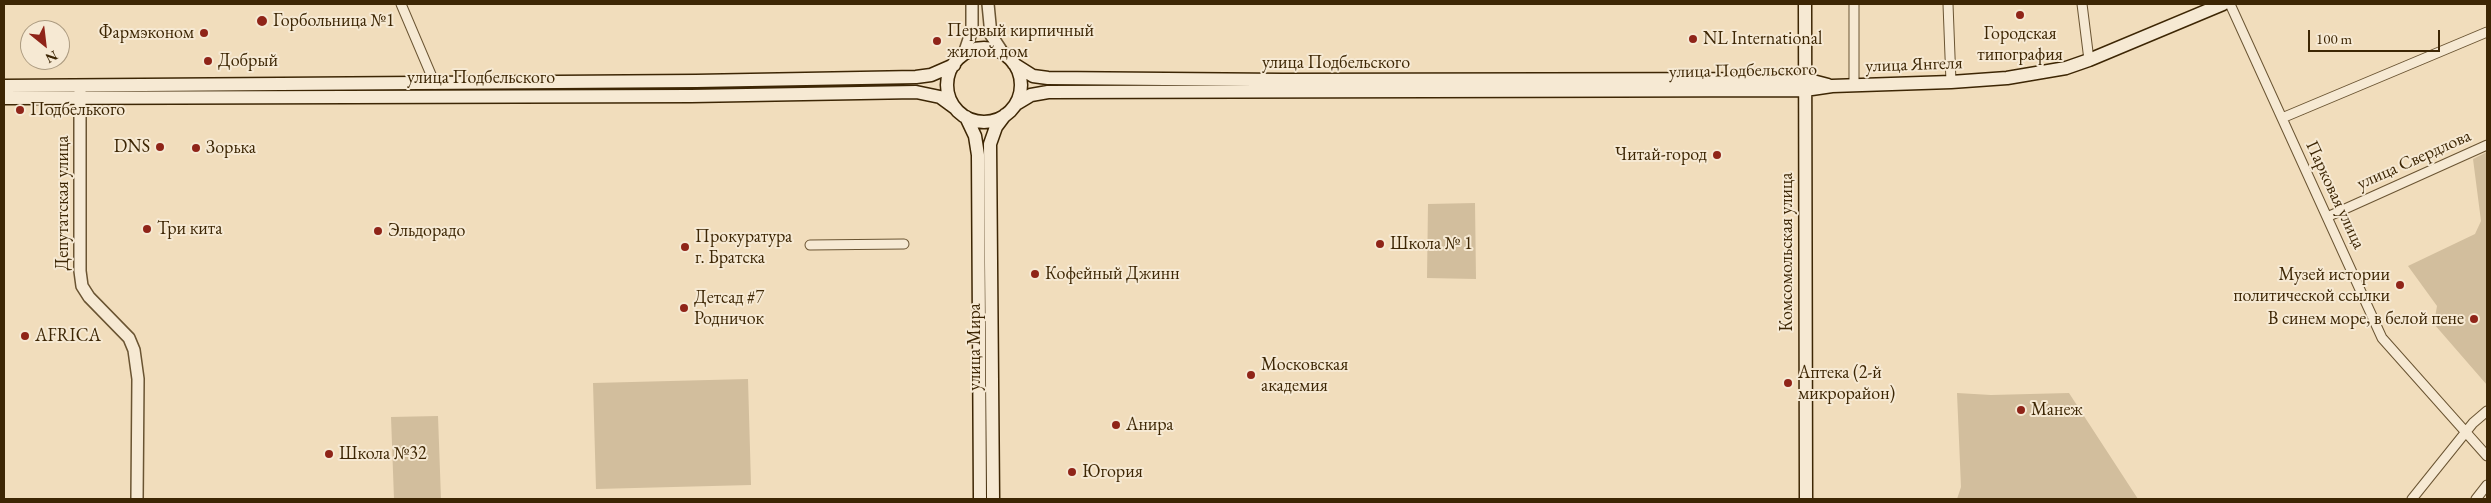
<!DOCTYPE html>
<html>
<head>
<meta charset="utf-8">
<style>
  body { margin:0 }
  #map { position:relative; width:2491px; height:503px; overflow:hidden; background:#f1ddbc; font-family:"EB Garamond",serif }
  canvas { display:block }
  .frame { position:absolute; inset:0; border:5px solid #3d2604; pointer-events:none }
  .north { position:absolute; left:20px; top:20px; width:50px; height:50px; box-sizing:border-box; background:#f6e9d3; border:1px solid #ac9b80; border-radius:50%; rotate:151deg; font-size:14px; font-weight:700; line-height:20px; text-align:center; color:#3d2604 }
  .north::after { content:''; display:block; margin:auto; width:18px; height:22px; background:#8f2418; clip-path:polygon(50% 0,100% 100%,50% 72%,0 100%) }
  .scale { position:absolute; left:2308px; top:30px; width:132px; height:22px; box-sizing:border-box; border:2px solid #3d2604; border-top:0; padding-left:6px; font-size:15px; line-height:18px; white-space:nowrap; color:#3d2604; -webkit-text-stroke:4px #f6e9d3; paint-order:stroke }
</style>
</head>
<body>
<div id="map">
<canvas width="2491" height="503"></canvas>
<div class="frame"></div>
<div class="north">N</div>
<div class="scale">100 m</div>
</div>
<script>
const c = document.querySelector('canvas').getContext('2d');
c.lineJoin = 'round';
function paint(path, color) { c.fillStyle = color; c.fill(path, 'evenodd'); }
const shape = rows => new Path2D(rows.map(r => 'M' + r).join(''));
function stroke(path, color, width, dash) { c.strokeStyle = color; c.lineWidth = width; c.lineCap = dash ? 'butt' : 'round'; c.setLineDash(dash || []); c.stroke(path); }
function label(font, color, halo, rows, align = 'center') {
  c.font = font + ' "EB Garamond",serif'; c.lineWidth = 4; c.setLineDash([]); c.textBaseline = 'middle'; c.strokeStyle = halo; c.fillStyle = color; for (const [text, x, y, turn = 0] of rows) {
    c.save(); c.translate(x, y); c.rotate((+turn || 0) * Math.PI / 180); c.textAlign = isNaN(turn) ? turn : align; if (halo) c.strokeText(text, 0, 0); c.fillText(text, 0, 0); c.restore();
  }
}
paint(shape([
  [2487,152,2487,385,2434,324,2437,306,2408,266,2475,234,2481,221,2473,159],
  [1475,203,1476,279,1427,278,1428,204],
  [748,379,751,485,596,489,593,383],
  [1957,393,1991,395,2069,393,2138,499,1957,499,1961,487],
  [438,416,441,499,394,499,391,417]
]), '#d2be9d');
const minor = shape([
  [401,4,435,84],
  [1854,4,1854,85],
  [1948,4,1951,82],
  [2082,4,2089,60],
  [2230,4,2382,338,2487,456],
  [2282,118,2487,32],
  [2327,217,2487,145],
  [810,245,904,244],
  [2412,499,2473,423,2487,411],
  [2476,499,2487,485]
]);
const tertiary = shape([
  [988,4,991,35,1003,53],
  [964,54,972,30,972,4],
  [80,89,80,271,82,286,89,297,129,338,134,350,138,379,137,499]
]);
const secondary = shape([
  [1805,4,1806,499],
  '947 85a37 37 0 1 1 74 0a37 37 0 1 1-74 0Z',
  [1014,64,1033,76,1048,78,1283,80,1805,79,1828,85],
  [4,86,696,81,916,77,931,75,954,65],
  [4,98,691,96,916,92,940,97,955,108],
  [1016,104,1031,95,1048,92,1805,90,1832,86,1951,82,2007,78,2066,68,2089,60,2223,4],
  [966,117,975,136,978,155,980,499],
  [993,499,990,144,996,127,1005,115]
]);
stroke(minor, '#6a5432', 11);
stroke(tertiary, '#6a5432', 14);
stroke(secondary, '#3d2604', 15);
stroke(minor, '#f6e9d3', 9);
stroke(tertiary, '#f6e9d3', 11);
stroke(secondary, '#f6e9d3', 12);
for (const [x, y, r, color] of [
  [2020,15,5,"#8f2418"],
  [262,21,6,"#8f2418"],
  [204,33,5,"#8f2418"],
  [1693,39,5,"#8f2418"],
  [937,41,5,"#8f2418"],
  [208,61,5,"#8f2418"],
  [20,110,5,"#8f2418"],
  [160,147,5,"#8f2418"],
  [196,148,5,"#8f2418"],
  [1717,155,5,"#8f2418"],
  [147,229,5,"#8f2418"],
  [378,231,5,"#8f2418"],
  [1380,244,5,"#8f2418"],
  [685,247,5,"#8f2418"],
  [1035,274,5,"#8f2418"],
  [2400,285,5,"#8f2418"],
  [684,308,5,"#8f2418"],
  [2474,319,5,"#8f2418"],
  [25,336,5,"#8f2418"],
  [1251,375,5,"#8f2418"],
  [1788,383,5,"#8f2418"],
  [2021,410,5,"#8f2418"],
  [1116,425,5,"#8f2418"],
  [329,454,5,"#8f2418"],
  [1072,472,5,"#8f2418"]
]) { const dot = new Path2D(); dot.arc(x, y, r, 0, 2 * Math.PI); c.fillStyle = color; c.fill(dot); stroke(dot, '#f6e9d3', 2); }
label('18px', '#3d2604', '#f6e9d3', [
  ["Горбольница №1",273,21],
  ["Первый кирпичный",947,31],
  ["жилой дом",947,52],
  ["Фармэконом",194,33,"right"],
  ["Городская",2020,34,"center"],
  ["типография",2020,55,"center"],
  ["NL International",1703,39],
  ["Добрый",218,61],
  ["Подбелького",30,110],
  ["DNS",150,147,"right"],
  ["Зорька",206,148],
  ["Читай-город",1707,155,"right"],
  ["Три кита",157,229],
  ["Эльдорадо",388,231],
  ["Прокуратура",695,237],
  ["г. Братска",695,258],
  ["Школа № 1",1390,244],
  ["Кофейный Джинн",1045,274],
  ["Музей истории",2390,275,"right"],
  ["политической ссылки",2390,296,"right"],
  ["Детсад #7",694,298],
  ["Родничок",694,319],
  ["В синем море, в белой пене",2464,319,"right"],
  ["AFRICA",35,336],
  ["Московская",1261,365],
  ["академия",1261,386],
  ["Аптека (2-й",1798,373],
  ["микрорайон)",1798,394],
  ["Манеж",2031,410],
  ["Анира",1126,425],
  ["Школа №32",339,454],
  ["Югория",1082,472]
], 'left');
label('18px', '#3d2604', '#f6e9d3', [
  ["улица Подбельского",1336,63],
  ["улица Янгеля",1914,65,-2],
  ["улица Подбельского",1743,71,-1],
  ["улица Подбельского",481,78],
  ["улица Свердлова",2414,160,-24],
  ["Парковая улица",2335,195,65],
  ["Депутатская улица",63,203,-90],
  ["Комсомольская улица",1787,252,-90],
  ["улица Мира",975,347,-90]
]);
</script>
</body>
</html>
